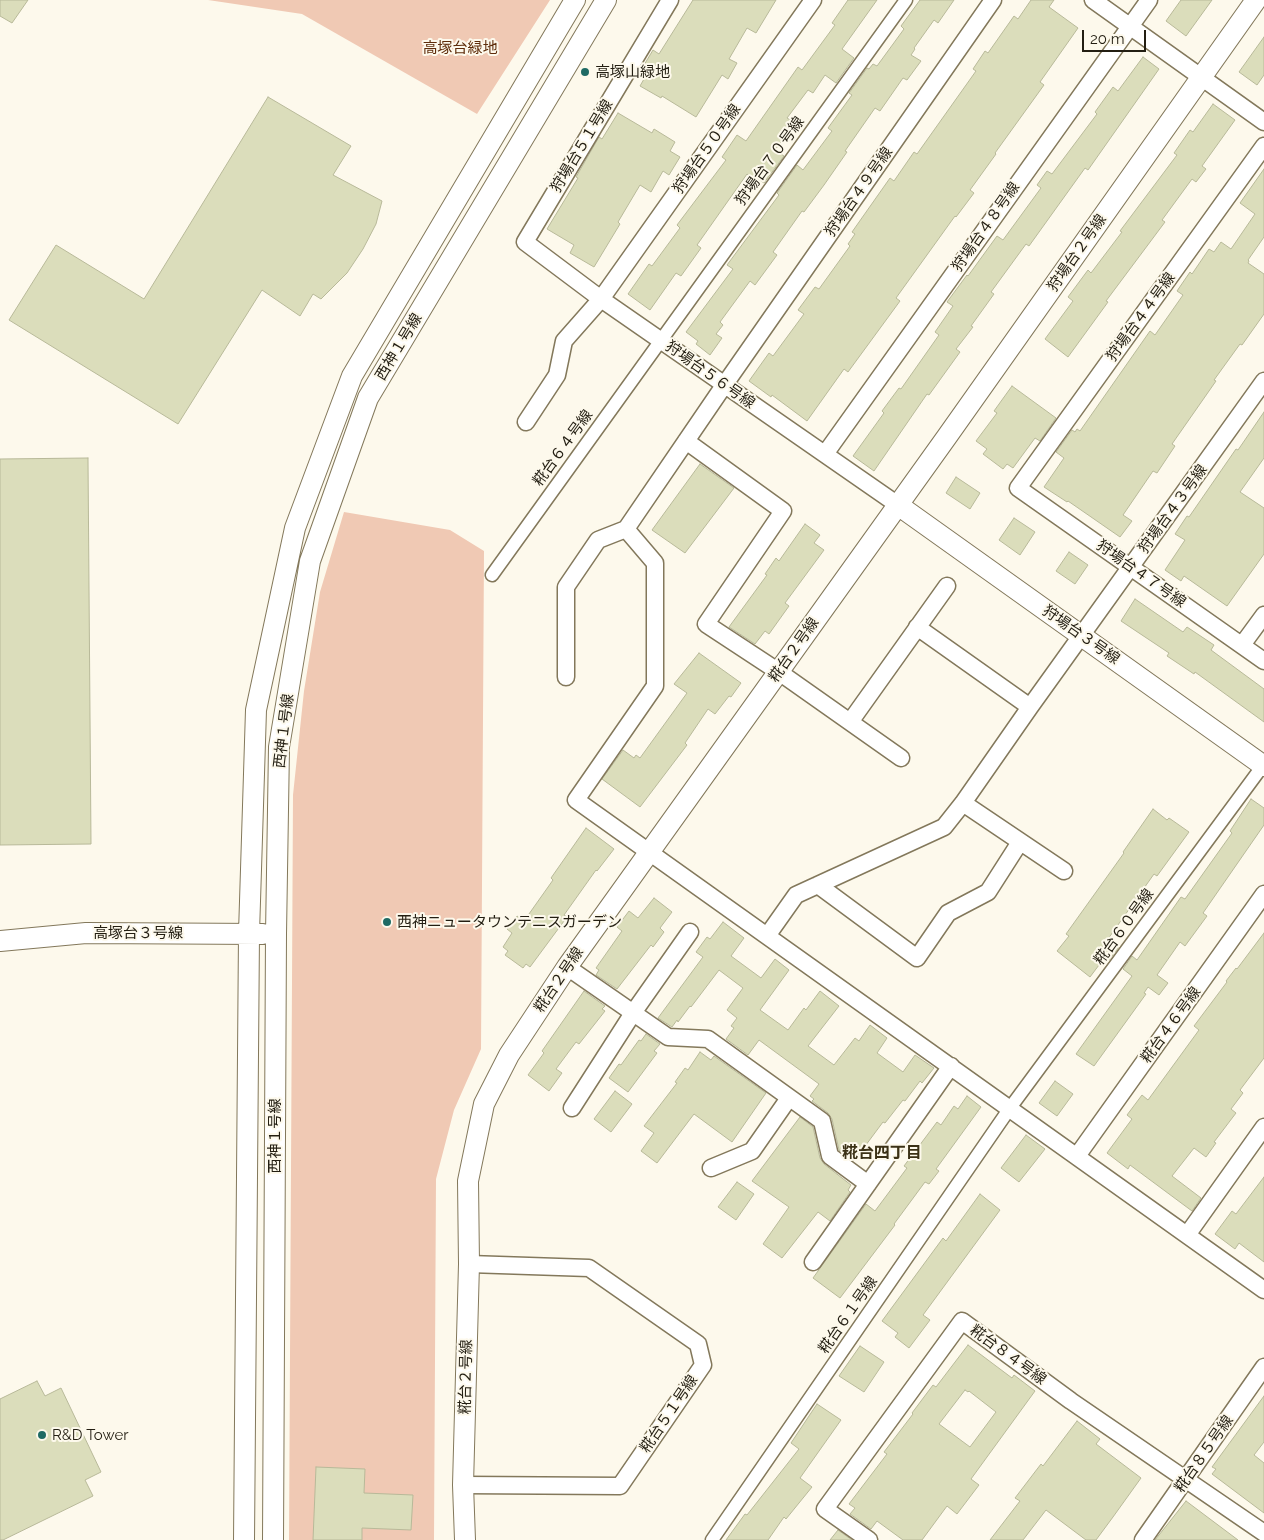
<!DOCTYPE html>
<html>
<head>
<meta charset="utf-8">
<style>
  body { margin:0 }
  #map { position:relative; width:1264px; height:1540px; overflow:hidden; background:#fdf9ec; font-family:Raleway,sans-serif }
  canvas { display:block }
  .scale { position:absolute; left:1082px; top:30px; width:64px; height:22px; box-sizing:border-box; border:2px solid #231e12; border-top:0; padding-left:6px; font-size:15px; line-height:18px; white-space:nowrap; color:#231e12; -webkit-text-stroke:4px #fdf9ec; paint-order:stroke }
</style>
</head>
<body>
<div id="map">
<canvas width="1264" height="1540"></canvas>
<div class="scale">20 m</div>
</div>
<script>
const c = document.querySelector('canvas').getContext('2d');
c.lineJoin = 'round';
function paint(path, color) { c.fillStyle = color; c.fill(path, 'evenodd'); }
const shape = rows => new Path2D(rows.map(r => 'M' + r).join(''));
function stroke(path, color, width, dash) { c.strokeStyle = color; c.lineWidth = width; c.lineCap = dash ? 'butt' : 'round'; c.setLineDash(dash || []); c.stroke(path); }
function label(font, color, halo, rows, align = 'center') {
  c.font = font + ' Raleway,"Noto Sans JP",sans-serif'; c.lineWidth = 4; c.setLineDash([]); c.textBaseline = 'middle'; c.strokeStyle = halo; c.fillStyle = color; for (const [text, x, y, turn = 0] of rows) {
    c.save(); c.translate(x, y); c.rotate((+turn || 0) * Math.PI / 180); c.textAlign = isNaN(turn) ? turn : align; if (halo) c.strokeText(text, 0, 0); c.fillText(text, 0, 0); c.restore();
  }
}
paint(shape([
  [208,0,550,0,477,114,302,14],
  [344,512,450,530,484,551,481,1049,454,1110,436,1179,434,1540,289,1540,293,795,304,691,320,592]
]), '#f0c9b4');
const building = shape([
  [0,0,28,0,12,23,0,16,0,0],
  [693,0,776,0,756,33,747,28,729,59,737,63,728,79,722,75,696,117,662,96,661,98,640,86,644,79,638,75,653,50,659,54,693,0],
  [848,0,877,0,842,49,854,58,836,83,825,75,813,93,808,90,787,118,795,123,775,150,784,156,764,183,753,176,752,178,747,174,697,245,701,248,681,276,676,273,650,310,628,294,649,264,652,266,680,228,677,225,726,160,722,157,737,135,746,141,798,67,802,70,835,25,832,23,848,0],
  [920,0,954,0,938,23,934,20,914,48,915,49,911,55,921,61,907,80,903,78,880,111,875,108,845,151,847,152,824,185,804,212,802,211,773,252,777,255,755,285,750,281,720,322,723,325,716,334,722,338,710,355,696,344,698,341,686,332,733,269,727,265,779,195,777,193,797,165,803,170,832,131,828,128,852,95,849,93,867,68,869,69,873,64,877,66,904,29,901,26,920,0],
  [1031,0,1054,0,1049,7,1078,28,1040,82,1044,85,995,153,996,154,970,190,974,193,956,217,955,216,896,298,900,301,848,372,844,369,807,421,772,395,771,397,749,381,769,353,773,356,804,314,798,310,815,287,819,289,850,246,848,244,855,234,852,232,890,178,894,181,914,152,917,154,976,71,973,69,985,51,988,53,1014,16,1018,19,1031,0],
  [1181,0,1212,0,1186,36,1166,21,1181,0],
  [1264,37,1264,75,1257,85,1239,72,1264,37],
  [1143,57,1159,69,1088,170,1085,168,1029,246,1026,244,991,292,994,294,971,326,973,327,956,349,960,352,929,395,927,394,874,471,853,456,884,413,882,411,899,388,901,389,939,335,935,332,953,306,947,302,967,275,968,276,997,236,1003,240,1041,188,1037,185,1047,171,1052,174,1097,114,1095,112,1113,87,1118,91,1143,57],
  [268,97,351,146,333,175,382,201,376,224,363,249,347,273,321,299,313,294,300,316,262,290,178,424,9,320,56,245,144,299,268,97],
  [1213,104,1235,120,1202,166,1206,169,1196,182,1192,179,1162,220,1165,222,1106,301,1108,302,1068,357,1045,339,1073,301,1068,297,1088,270,1091,273,1122,232,1120,231,1177,155,1174,153,1190,130,1193,132,1213,104],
  [618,113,652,133,654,129,675,142,670,151,680,157,669,175,663,171,651,192,640,185,618,222,620,224,594,267,570,253,574,245,547,229,578,178,576,177,599,137,602,139,618,113],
  [1264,169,1264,237,1248,260,1249,261,1248,263,1264,274,1264,314,1242,345,1240,344,1214,380,1216,381,1172,444,1175,446,1157,473,1153,471,1123,515,1132,521,1120,537,1068,501,1067,502,1044,487,1064,458,1056,452,1072,430,1075,432,1077,429,1080,431,1150,331,1155,335,1183,295,1177,291,1190,272,1192,274,1209,249,1214,252,1221,242,1231,249,1255,214,1240,203,1264,169],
  [1012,386,1056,418,1040,441,1035,438,1013,468,1007,464,1003,469,983,454,987,449,976,441,997,413,994,411,1012,386],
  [1264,412,1264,458,1240,492,1264,508,1264,554,1227,606,1184,576,1181,581,1165,570,1185,540,1175,534,1187,516,1189,517,1236,449,1238,450,1264,412],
  [88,458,91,844,0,845,0,459,88,458],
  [700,464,734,488,685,553,652,530,700,464],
  [956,477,980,493,970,509,946,493,956,477],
  [1014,518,1035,532,1020,555,999,540,1014,518],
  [805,524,820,535,814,543,824,550,785,603,789,606,769,634,765,631,755,644,729,627,767,575,765,574,776,558,779,561,805,524],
  [1069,552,1088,565,1075,584,1056,571,1069,552],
  [1135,599,1183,632,1187,627,1214,645,1211,650,1264,689,1264,722,1195,672,1194,674,1167,656,1169,653,1121,621,1135,599],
  [699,653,741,683,731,697,729,696,715,714,708,709,685,743,687,745,640,807,602,779,623,750,634,758,636,755,640,758,687,693,674,684,699,653],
  [1251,799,1264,808,1264,825,1203,913,1207,916,1185,946,1180,942,1157,975,1168,983,1159,995,1148,987,1144,993,1146,994,1094,1066,1076,1054,1132,976,1123,969,1132,956,1137,960,1181,897,1185,899,1232,833,1230,831,1251,799],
  [1153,809,1167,820,1169,818,1189,832,1157,876,1154,874,1108,939,1119,947,1109,960,1105,957,1090,977,1057,951,1069,936,1066,934,1124,853,1123,852,1153,809],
  [586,828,614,849,597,871,596,870,564,915,567,917,530,967,526,964,523,968,505,955,508,951,503,947,512,933,507,929,517,916,524,921,553,880,551,878,586,828],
  [654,898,672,912,660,928,664,932,653,947,651,945,617,989,596,975,599,970,596,968,622,931,617,927,629,911,638,918,654,898],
  [723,922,744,938,731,956,761,978,775,959,789,970,760,1010,788,1030,804,1008,806,1010,820,991,839,1006,808,1046,834,1065,855,1038,859,1041,870,1025,887,1038,877,1053,903,1072,915,1055,934,1068,922,1083,920,1081,905,1101,903,1100,885,1123,883,1122,854,1161,839,1150,832,1119,828,1113,812,1101,814,1099,810,1096,819,1084,759,1040,748,1055,726,1039,734,1028,731,1026,737,1018,727,1010,743,988,719,970,691,1007,690,1006,678,1022,677,1020,672,1027,658,1018,703,957,696,952,707,937,710,939,723,922],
  [1264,933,1264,1058,1240,1090,1243,1093,1231,1109,1236,1113,1214,1142,1216,1143,1206,1157,1194,1148,1172,1176,1201,1198,1192,1211,1130,1165,1128,1169,1107,1153,1132,1119,1127,1115,1142,1095,1148,1100,1199,1030,1194,1026,1227,982,1226,981,1236,968,1237,969,1264,933],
  [584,991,605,1006,602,1009,605,1011,579,1044,576,1042,556,1069,562,1073,549,1091,528,1075,544,1053,542,1051,584,991],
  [646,1034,660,1044,654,1051,657,1053,628,1092,609,1078,619,1064,621,1065,639,1040,641,1041,646,1034],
  [700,1052,711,1060,714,1056,766,1093,732,1142,694,1114,657,1163,641,1151,654,1133,644,1126,677,1083,675,1082,685,1068,688,1070,700,1052],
  [1055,1081,1073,1094,1057,1116,1039,1103,1055,1081],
  [615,1091,632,1104,611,1132,594,1119,615,1091],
  [967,1096,981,1107,936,1169,939,1171,929,1184,925,1182,894,1224,895,1225,840,1298,813,1278,866,1204,875,1211,907,1168,904,1166,937,1122,941,1125,954,1106,958,1109,967,1096],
  [800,1117,813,1127,820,1158,824,1164,851,1185,848,1190,850,1192,830,1221,818,1212,782,1258,763,1244,789,1207,752,1181,800,1117],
  [1026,1135,1045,1149,1019,1182,1001,1168,1026,1135],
  [1264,1177,1264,1262,1239,1243,1235,1249,1215,1234,1232,1211,1236,1214,1264,1177],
  [737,1182,754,1194,736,1220,718,1207,737,1182],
  [980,1194,1000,1210,923,1315,930,1320,909,1348,895,1337,898,1333,882,1321,943,1238,946,1241,980,1194],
  [968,1345,1012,1378,1014,1375,1035,1391,971,1479,979,1485,957,1514,947,1506,922,1540,903,1540,877,1521,871,1529,850,1514,855,1508,849,1504,887,1454,884,1452,913,1414,912,1413,933,1385,936,1387,968,1345],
  [965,1390,968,1392,969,1391,996,1412,970,1447,939,1424,965,1390],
  [860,1346,884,1362,864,1392,839,1376,860,1346],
  [37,1381,45,1396,61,1388,101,1472,85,1480,93,1496,3,1540,0,1540,0,1399,37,1381],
  [1264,1396,1264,1442,1254,1455,1264,1463,1264,1513,1212,1474,1216,1469,1212,1467,1264,1396],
  [817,1404,841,1420,800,1478,812,1487,786,1519,784,1517,768,1540,726,1540,745,1514,747,1515,799,1449,791,1443,817,1404],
  [1077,1421,1100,1439,1096,1444,1141,1478,1113,1517,1096,1540,1086,1540,1046,1510,1023,1540,990,1540,1020,1501,1015,1498,1041,1464,1043,1466,1077,1421],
  [316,1467,365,1469,364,1493,413,1495,411,1530,362,1528,362,1540,313,1540,316,1467],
  [1186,1501,1238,1540,1155,1540,1186,1501],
  [838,1530,852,1540,830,1540,838,1530]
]);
paint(building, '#dbddbb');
stroke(building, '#b8b999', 1);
const pedestrian = shape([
  [492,575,906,0],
  [712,1540,1010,1108,1264,764]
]);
const minor = shape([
  [670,0,525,242,601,299,898,505],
  [993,0,725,384,626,529,655,563,655,686,576,800,1264,1290],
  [1093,0,1264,122],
  [1264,146,1018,488,1264,661],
  [526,422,557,375,564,341,601,299,813,0],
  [686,441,783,511,706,624,779,672,901,758],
  [825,454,1149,0],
  [917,627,1030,707],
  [1242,645,1264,615],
  [566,677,566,587,598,540,626,529],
  [850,722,947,586],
  [963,803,1064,871],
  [818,885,917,958,948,913,988,892,1020,842],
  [767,936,796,895,944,827,963,803,1030,707,1264,381],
  [567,967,668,1037,708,1039,822,1121,830,1156,868,1184],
  [572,1108,633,1013,690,932],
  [1077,1156,1264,894],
  [711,1168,752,1151,789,1098],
  [1187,1235,1264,1127],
  [813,1262,951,1066],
  [463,1485,620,1486,703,1365,698,1344,589,1268,469,1264],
  [869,1540,825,1509,962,1321,1071,1401,1264,1533],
  [1143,1540,1264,1367]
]);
const tertiary = shape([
  [898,505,1264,766],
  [0,941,86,933,263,934],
  [244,1540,249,933,256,710,295,528,352,376,575,0],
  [273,1540,276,934,279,747,310,561,368,398,606,0],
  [465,1540,463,1485,469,1264,468,1181,484,1104,509,1055,567,967,946,438,1256,0]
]);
stroke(pedestrian, '#83785b', 15);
stroke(minor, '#83785b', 19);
stroke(tertiary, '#83785b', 22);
stroke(pedestrian, '#fff', 12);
stroke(minor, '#fff', 16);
stroke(tertiary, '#fff', 20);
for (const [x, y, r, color] of [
  [585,72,5,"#1f6a64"],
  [387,922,5,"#1f6a64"],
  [42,1435,5,"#1f6a64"]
]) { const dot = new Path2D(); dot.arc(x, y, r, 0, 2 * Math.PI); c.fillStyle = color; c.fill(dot); stroke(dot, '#fdf9ec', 2); }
label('15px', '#5e2c0a', '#fdf9ec', [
  ["高塚台緑地",460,48]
]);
label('15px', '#231e12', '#fdf9ec', [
  ["高塚山緑地",595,72],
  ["西神ニュータウンテニスガーデン",397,922],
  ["R&D Tower",52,1435]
], 'left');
label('15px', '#231e12', '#fdf9ec', [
  ["狩場台５１号線",582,146,-59],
  ["狩場台５０号線",707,149,-55],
  ["狩場台７０号線",770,161,-54],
  ["狩場台４９号線",859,192,-55],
  ["狩場台４８号線",986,227,-55],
  ["狩場台２号線",1077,253,-55],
  ["狩場台４４号線",1141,317,-54],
  ["西神１号線",399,347,-59],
  ["狩場台５６号線",710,375,35],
  ["糀台６４号線",563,448,-54],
  ["狩場台４３号線",1173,509,-54],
  ["狩場台４７号線",1141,574,35],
  ["狩場台３号線",1081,635,35],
  ["糀台２号線",794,650,-55],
  ["西神１号線",284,731,-83],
  ["糀台６０号線",1124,927,-54],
  ["高塚台３号線",138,933],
  ["糀台２号線",559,980,-56],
  ["糀台４６号線",1171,1025,-54],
  ["西神１号線",275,1136,-90],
  ["糀台６１号線",848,1315,-55],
  ["糀台８４号線",1008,1355,36],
  ["糀台２号線",466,1377,-89],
  ["糀台５１号線",669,1414,-56],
  ["糀台８５号線",1204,1454,-55]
]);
label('bold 16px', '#3b3116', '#fdf9ec', [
  ["糀台四丁目",882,1153]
]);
</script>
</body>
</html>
